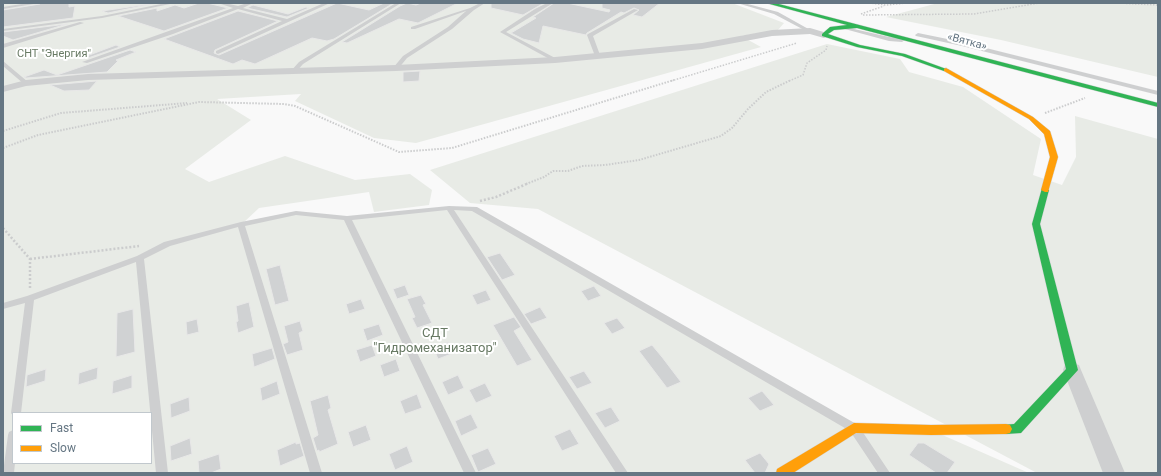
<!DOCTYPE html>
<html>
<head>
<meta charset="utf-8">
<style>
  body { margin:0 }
  #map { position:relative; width:1161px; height:476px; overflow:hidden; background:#f9f9f9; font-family:Roboto,sans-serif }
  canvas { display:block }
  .frame { position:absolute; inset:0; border:4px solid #657683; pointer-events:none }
  .legend { position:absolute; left:12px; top:412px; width:140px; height:52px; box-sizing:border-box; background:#fff; border:1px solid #c1c8cd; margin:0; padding:5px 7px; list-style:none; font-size:12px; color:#657683 }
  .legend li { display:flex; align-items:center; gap:8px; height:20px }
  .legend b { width:20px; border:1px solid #c1c8cd }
</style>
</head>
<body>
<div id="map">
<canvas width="1161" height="476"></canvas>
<div class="frame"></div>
<ul class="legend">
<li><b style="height:5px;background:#30b455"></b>Fast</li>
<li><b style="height:5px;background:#ff9f0a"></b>Slow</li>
</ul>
</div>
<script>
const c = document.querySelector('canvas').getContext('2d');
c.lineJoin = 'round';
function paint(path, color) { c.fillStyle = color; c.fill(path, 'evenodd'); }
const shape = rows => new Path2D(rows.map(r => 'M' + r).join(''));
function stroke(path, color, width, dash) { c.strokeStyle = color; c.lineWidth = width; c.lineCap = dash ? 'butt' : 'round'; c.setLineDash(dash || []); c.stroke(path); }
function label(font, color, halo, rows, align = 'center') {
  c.font = font + ' Roboto,sans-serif'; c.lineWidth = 4; c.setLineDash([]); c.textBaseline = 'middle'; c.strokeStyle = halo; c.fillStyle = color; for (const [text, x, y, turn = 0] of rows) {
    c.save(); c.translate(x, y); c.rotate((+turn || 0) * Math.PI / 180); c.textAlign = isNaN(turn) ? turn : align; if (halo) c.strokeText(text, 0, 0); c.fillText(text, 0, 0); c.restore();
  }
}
paint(shape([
  [3,3,732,3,784,23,778,30,741,36,761,47,416,143,374,138,295,101,301,94,217,99,251,120,185,169,209,182,285,156,355,180,410,174,432,190,429,205,374,212,369,192,259,208,242,224,296,213,347,218,449,208,474,209,854,428,931,430,1029,473,3,473],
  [13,413,151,413,151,463,13,463],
  [938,3,1158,3,1158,77,1001,40,886,17],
  [827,44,900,59,909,72,963,87,1041,139,1033,175,1062,185,1076,157,1075,116,1158,139,1158,473,1037,473,538,209,470,203,430,170]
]), '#e8ebe6');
const building = shape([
  [41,3,69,3,69,7,75,6,73,18,3,27,3,10,40,4,41,3],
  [156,3,108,13,102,11,156,3],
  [199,3,207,3,228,8,164,31,118,16,157,8,157,11,175,5,184,8,199,3],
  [337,3,369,10,384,3,392,4,334,39,327,41,312,38,255,64,242,60,233,64,164,39,238,11,278,21,215,50,214,53,219,55,337,3],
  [407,3,416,5,421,3,458,3,418,23,399,19,347,43,342,42,400,6,407,3],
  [491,3,544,3,523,15,491,8,491,3],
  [554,3,567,3,609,12,610,10,602,8,602,3,660,3,642,17,633,15,639,10,634,8,624,13,621,12,587,33,586,35,543,26,539,43,523,39,511,33,536,18,533,17,554,3],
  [253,5,288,14,306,7,309,8,287,17,247,8,253,5],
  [67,24,13,40,3,36,3,32,67,24],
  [116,45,120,47,88,58,84,57,116,45],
  [130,50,136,52,116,60,118,61,107,72,26,78,24,77,44,70,57,75,130,50],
  [420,71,419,81,403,82,403,72,420,71],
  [97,81,89,90,64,91,50,85,97,81],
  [500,253,515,275,502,280,487,257,500,253],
  [280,265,289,301,275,305,266,269,280,265],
  [405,285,409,295,397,299,393,289,405,285],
  [594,286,601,296,588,301,581,291,594,286],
  [486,290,491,300,477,305,472,295,486,290],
  [421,295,426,304,423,305,432,323,417,328,412,318,415,317,407,299,421,295],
  [361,299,365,309,349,314,346,304,361,299],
  [249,302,254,327,238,333,236,322,238,321,236,306,249,302],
  [540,307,547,318,531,324,524,314,540,307],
  [133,309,135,352,116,357,117,313,133,309],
  [514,317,521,327,514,331,532,360,517,366,493,325,514,317],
  [617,318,625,328,612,334,604,323,617,318],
  [197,319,199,332,187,335,186,322,197,319],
  [300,321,303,331,299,333,303,350,287,355,283,344,288,342,284,326,300,321],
  [379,324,383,335,367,341,363,329,379,324],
  [448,342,454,353,438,359,433,347,448,342],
  [372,345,376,356,360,362,356,350,372,345],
  [652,345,662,357,681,382,667,388,639,351,652,345],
  [272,348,275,359,254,367,252,354,272,348],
  [396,359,400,371,384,377,380,365,396,359],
  [98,367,97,379,78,385,79,373,98,367],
  [46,369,45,381,26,387,27,375,46,369],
  [584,371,592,383,577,389,569,377,584,371],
  [132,375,132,388,112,394,113,381,132,375],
  [458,375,464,388,448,395,442,382,458,375],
  [277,381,280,394,262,401,260,388,277,381],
  [485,383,492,396,476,403,469,390,485,383],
  [762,391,774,405,760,411,748,398,762,391],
  [417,394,422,408,405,414,400,401,417,394],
  [328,395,331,408,328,410,338,444,319,452,319,450,317,451,313,438,318,435,310,401,328,395],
  [189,397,190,411,171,418,170,404,189,397],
  [611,407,620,421,605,428,595,413,611,407],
  [471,414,478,428,461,436,455,421,471,414],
  [366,425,371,440,353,447,348,432,366,425],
  [570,429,579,444,562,451,554,436,570,429],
  [190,438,192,454,171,461,170,446,190,438],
  [296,442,296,444,300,443,304,456,280,466,277,450,296,442],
  [918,443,924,443,955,462,947,473,936,473,909,455,918,443],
  [407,446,413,462,395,470,389,454,407,446],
  [488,448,496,464,478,472,471,455,488,448],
  [760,453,769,464,765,473,755,473,745,460,760,453],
  [219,454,221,469,211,473,199,473,198,461,219,454]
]);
paint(building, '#d0d2d3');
stroke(building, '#e8e8e8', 1);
const fast = shape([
  [766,3,775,3,1158,103,1158,107,857,28,834,30,828,34,860,45,905,54,949,70,944,71,902,56,857,47,822,36,822,34,830,27,847,25,766,3],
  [1042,188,1045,188,1049,190,1040,224,1078,370,1021,433,1006,434,1002,433,1000,429,1002,425,1014,424,1066,369,1032,224,1042,188]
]);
const slow = shape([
  [946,68,1033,117,1050,131,1058,157,1048,192,1045,192,1041,190,1050,157,1044,134,1029,119,944,71,944,69,946,68],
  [854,423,931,425,1006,424,1010,425,1012,429,1010,433,1006,434,931,435,856,433,793,473,776,473,777,469,854,423]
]);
stroke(fast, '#d5d6d7', 1);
stroke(slow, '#d5d6d7', 1);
stroke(shape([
  [869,3,886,5,907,3],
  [1117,3,1158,5],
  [861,14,884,6],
  [863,15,974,14,1039,3],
  [671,81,797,43],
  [789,81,803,75,807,63,826,50,827,46]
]), '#cbcccd', 1.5, [1.5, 1.5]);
stroke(shape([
  [1045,113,1085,98],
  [3,131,61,113,187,103],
  [3,148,38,135,199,102,284,104,295,106,399,152,452,148,674,80],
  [526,184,544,177,553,171,568,171,582,166,605,165,639,160,721,136,732,128,748,109,766,92,791,80]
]), '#cbcccd', 2, [1.5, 1.5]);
stroke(shape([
  [480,201,496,197,529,183],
  [3,228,30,259,30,289],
  [30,259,139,246]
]), '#cbcccd', 2.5, [2, 2]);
paint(shape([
  [28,3,40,3,3,9,3,7,28,3],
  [166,3,175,3,102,18,3,31,3,29,102,16,166,3],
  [218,3,225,3,238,6,247,3,253,3,243,8,287,19,324,3,330,3,218,54,216,53,216,51,282,21,238,9,173,34,87,63,82,62,233,8,218,3],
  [396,3,401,3,303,64,296,72,291,71,299,62,396,3],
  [480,3,485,3,474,10,452,29,407,58,398,69,394,69,393,68,403,56,448,27,466,11,415,29,411,29,411,27,470,8,480,3],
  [547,3,553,3,506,32,557,59,558,60,555,62,500,32,535,9,547,3],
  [737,3,744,3,778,12,812,31,808,32,774,14,737,3],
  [634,9,638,10,593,36,600,55,595,56,587,35,588,34,634,9],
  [80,22,84,23,3,48,3,44,80,22],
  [841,26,889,37,902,38,905,40,902,42,889,41,841,28,841,26],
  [918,33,962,42,1158,91,1158,95,962,46,916,36,915,35,918,33],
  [3,61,28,82,28,84,24,84,3,66,3,61],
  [449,206,477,207,858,425,890,473,878,473,850,431,472,211,454,210,628,473,616,473,447,210,352,220,476,473,464,473,344,220,296,215,245,226,322,473,310,473,238,227,170,246,144,259,168,473,156,473,136,262,34,300,21,413,13,413,13,416,11,413,25,303,3,309,3,303,27,296,137,256,164,242,241,222,296,211,347,216,449,206],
  [13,430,13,463,15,463,14,473,3,473,8,435,9,432,13,430]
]), '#cecfd0');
paint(shape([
  [810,28,827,33,829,35,824,38,810,34,772,36,702,49,555,63,396,71,88,80,26,86,3,92,3,86,26,80,88,74,396,65,555,57,702,43,772,30,810,28],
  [1072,363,1079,365,1081,370,1125,473,1103,473,1063,370,1065,365,1072,363]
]), '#cecfd0');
paint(fast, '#30b455');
paint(slow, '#ff9f0a');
label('11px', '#657683', '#fff', [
  ["«Вятка»",967,42,15]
]);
label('11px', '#687a64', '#fff', [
  ["СНТ \"Энергия\"",54,54]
]);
label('13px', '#687a64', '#fff', [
  ["СДТ",435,334],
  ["\"Гидромеханизатор\"",435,349]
]);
</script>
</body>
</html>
